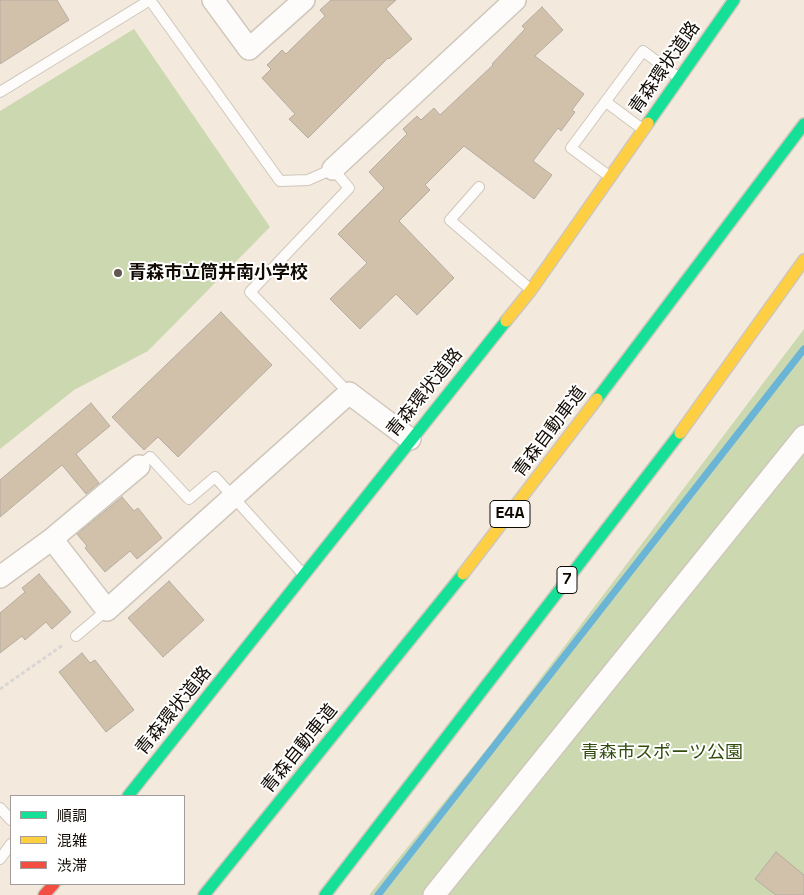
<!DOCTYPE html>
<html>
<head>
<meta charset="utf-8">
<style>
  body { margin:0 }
  #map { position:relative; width:804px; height:895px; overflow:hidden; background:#f3e9dc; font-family:"Space Grotesk","Noto Sans JP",sans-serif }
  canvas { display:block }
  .legend { position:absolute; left:10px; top:795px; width:175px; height:90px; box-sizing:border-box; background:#fff; border:1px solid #a09d9a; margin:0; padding:6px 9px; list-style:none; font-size:15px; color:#110a03 }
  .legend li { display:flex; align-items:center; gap:10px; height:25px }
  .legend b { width:25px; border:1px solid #a09d9a }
</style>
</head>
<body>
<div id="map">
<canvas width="804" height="895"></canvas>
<ul class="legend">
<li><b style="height:6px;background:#16e098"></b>順調</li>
<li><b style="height:6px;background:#ffcf43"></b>混雑</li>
<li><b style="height:6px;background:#f24e42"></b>渋滞</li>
</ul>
</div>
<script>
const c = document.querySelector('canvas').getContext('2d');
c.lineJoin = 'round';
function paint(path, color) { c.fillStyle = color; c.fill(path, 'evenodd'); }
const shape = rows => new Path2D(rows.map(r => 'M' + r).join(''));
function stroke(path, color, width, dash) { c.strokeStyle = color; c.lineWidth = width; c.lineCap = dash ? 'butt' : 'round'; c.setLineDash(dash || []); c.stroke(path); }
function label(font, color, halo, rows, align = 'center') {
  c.font = font + ' "Space Grotesk","Noto Sans JP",sans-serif'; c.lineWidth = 4; c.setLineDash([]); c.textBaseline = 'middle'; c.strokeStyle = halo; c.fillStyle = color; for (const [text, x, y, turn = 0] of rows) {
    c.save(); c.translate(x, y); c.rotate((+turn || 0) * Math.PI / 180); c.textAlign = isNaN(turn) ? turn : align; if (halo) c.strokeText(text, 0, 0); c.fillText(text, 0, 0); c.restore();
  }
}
paint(shape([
  [134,29,270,227,148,351,74,390,0,449,0,111],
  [804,329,804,895,369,895,490,745]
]), '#ccd9b0');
stroke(shape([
  [378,895,804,349]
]), '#6ab4d5', 7);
const building = shape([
  [0,0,57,0,69,20,0,64,0,0],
  [331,0,396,0,386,9,412,39,389,59,388,58,308,138,289,119,295,114,262,78,271,69,267,65,282,50,286,54,325,16,320,10,331,0],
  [542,7,563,30,535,56,584,94,572,110,575,112,561,131,558,128,533,161,552,175,534,199,464,146,425,185,430,190,399,221,454,278,417,315,396,294,360,329,330,299,367,263,338,234,384,188,369,172,407,134,403,129,417,116,421,120,434,108,440,115,493,65,492,64,525,29,522,26,542,7],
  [221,312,272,365,178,457,158,437,144,450,112,417,221,312],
  [91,403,110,426,76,454,99,483,86,494,62,465,0,517,0,480,91,403],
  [122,497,134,511,138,508,162,538,137,559,130,551,105,572,85,548,87,546,77,534,122,497],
  [39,574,71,612,52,629,46,622,25,640,22,636,0,653,0,613,25,592,22,588,39,574],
  [169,581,204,620,163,657,128,618,169,581],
  [82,653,90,663,95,660,134,710,106,732,59,672,82,653],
  [776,852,804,875,804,895,776,895,755,879,776,852]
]);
paint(building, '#d1c1ab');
stroke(building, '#b5aca1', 1);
const lane = shape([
  [150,0,280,181,308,180,333,169,349,188,250,292,349,393],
  [0,92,150,0],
  [606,102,641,128],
  [609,176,571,148,643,51,679,78],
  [479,187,450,220,530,289],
  [139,466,150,457,189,499,215,477,303,574],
  [76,636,107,610],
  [0,808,11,820],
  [0,859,11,844]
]);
const street = shape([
  [213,0,249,49,304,0],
  [333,169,515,0],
  [52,539,107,610,349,393,410,439],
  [0,577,52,539,139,466],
  [434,895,804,436]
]);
const fast = shape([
  [648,123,734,0],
  [597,399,804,124],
  [128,796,506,321],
  [204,895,463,574],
  [325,895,680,433]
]);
const slow = shape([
  [506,321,531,290,648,123],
  [680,433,804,260],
  [463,574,597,399]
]);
const jam = shape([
  [44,895,54,884]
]);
stroke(lane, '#cfc7bb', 12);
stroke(street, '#cfc7bb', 24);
stroke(fast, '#cfc7bb', 14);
stroke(slow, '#cfc7bb', 14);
stroke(jam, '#cfc7bb', 14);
stroke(shape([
  [0,689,63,645]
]), '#dad6d3', 3, [4, 2.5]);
stroke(lane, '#fdfcfa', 10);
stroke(street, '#fdfcfa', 21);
stroke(fast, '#16e098', 11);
stroke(slow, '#ffcf43', 11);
stroke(jam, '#f24e42', 11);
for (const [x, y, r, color] of [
  [118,273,5,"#60584f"]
]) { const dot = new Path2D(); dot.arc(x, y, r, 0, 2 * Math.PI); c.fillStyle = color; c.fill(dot); stroke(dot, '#fff', 2); }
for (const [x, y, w] of [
  [510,514,40],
  [567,580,20]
]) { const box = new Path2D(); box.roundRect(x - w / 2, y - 13.5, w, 27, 4); c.fillStyle = '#fff'; c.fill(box); stroke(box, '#110a03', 1); }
label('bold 16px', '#110a03', null, [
  ["E4A",510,514],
  ["7",567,580]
]);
label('18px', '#110a03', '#fff', [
  ["青森環状道路",665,68,-55],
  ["青森環状道路",425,393,-51],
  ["青森自動車道",550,432,-53],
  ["青森環状道路",174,711,-51],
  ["青森自動車道",300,749,-51]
]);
label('bold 18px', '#110a03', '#fff', [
  ["青森市立筒井南小学校",128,273]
], 'left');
label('18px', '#334c0e', '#fff', [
  ["青森市スポーツ公園",662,753]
]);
</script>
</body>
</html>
